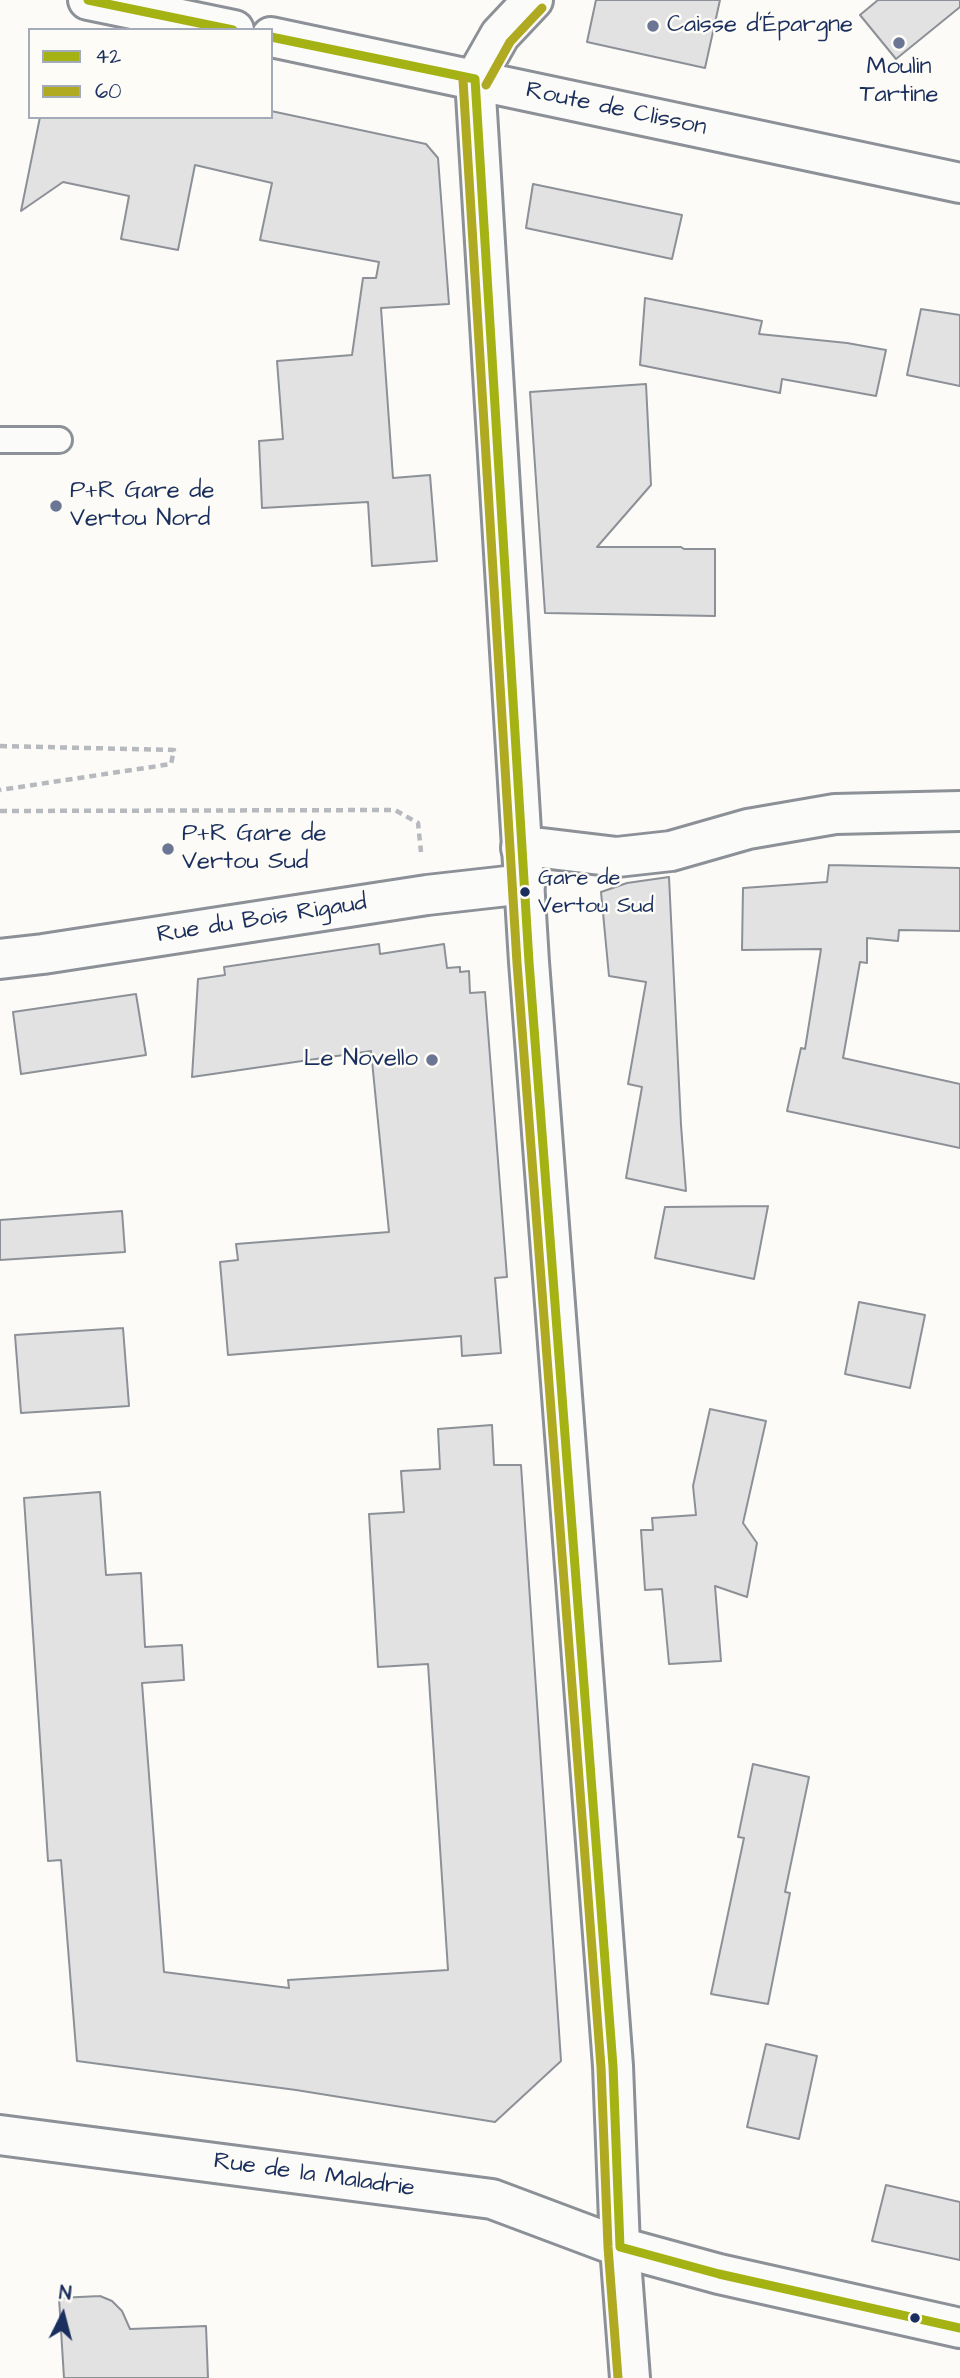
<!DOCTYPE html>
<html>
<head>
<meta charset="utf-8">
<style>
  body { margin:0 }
  #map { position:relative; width:960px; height:2378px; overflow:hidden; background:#fcfbf8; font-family:"Architects Daughter",sans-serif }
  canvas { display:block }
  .legend { position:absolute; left:28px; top:28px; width:245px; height:91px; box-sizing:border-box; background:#fdfcf7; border:2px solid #a3aaba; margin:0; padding:9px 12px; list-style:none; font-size:21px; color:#1b2f5e }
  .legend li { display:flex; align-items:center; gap:14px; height:35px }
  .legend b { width:35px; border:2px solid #a3aaba }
  .north { position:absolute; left:28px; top:2280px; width:70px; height:70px; -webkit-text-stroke:5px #fdfcf7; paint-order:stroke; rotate:6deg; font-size:19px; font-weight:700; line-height:28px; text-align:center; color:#1b2f5e }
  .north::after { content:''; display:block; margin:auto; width:24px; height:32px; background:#1b2f5e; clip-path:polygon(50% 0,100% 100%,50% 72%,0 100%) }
</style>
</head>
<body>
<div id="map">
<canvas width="960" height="2378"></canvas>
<ul class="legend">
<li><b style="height:9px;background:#a5b213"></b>42</li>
<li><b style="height:9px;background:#afaa21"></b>60</li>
</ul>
<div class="north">N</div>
</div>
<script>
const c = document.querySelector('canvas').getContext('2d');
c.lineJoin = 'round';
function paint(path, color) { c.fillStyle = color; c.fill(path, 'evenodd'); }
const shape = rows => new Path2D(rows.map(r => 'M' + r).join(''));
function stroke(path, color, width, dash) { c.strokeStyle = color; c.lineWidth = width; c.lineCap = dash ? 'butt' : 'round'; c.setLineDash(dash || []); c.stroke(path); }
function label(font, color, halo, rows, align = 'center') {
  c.font = font + ' "Architects Daughter",sans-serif'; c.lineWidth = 5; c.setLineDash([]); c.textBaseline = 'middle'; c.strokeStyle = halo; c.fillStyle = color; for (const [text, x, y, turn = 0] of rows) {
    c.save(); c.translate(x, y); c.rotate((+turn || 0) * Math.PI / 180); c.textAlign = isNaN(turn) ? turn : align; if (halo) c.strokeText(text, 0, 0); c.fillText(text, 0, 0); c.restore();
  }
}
const building = shape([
  [596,0,720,0,705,68,587,42,596,0],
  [878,0,960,0,960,7,896,59,860,15,878,0],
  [271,111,426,144,438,158,449,304,381,308,393,478,430,475,437,561,372,566,368,502,262,508,259,441,283,439,277,361,352,355,363,278,376,278,379,262,260,240,272,183,195,165,178,250,121,239,129,196,63,182,21,211,40,117,271,117,271,111],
  [533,184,682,215,672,259,526,228,533,184],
  [645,298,762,321,759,334,847,343,886,350,876,396,782,379,780,393,640,365,645,298],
  [921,309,960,315,960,386,907,375,921,309],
  [646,384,651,485,597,547,681,547,684,549,715,549,715,616,545,613,530,392,646,384],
  [829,865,960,868,960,931,899,930,898,941,867,938,867,963,860,962,843,1058,960,1084,960,1148,787,1111,801,1048,805,1049,821,949,742,950,743,888,827,882,829,865],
  [669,877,681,1125,686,1191,626,1178,642,1087,628,1084,646,982,609,976,601,892,627,883,669,877],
  [379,944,380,954,444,944,447,968,460,967,460,972,469,971,470,993,485,992,507,1277,495,1278,501,1353,462,1356,461,1336,228,1355,220,1262,238,1260,236,1244,389,1232,371,1051,192,1077,198,979,225,975,224,967,379,944],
  [136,994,146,1055,21,1074,13,1012,136,994],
  [768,1206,754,1279,655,1258,665,1207,768,1206],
  [122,1211,125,1252,0,1260,0,1220,122,1211],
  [859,1302,925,1315,910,1388,845,1374,859,1302],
  [123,1328,129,1406,21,1413,15,1335,123,1328],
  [710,1409,766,1421,743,1523,757,1543,747,1597,715,1586,721,1661,669,1664,662,1589,645,1590,641,1530,653,1530,652,1518,696,1515,693,1486,710,1409],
  [492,1425,494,1465,521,1465,561,2061,495,2122,296,2090,77,2061,61,1860,48,1861,24,1498,100,1492,106,1575,141,1573,145,1647,182,1645,184,1680,142,1683,164,1972,289,1988,288,1980,448,1970,428,1664,378,1667,369,1514,404,1512,401,1471,440,1469,438,1429,492,1425],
  [753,1764,809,1777,785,1892,790,1893,768,2004,711,1994,744,1838,738,1837,753,1764],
  [766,2044,817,2056,799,2139,747,2127,766,2044],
  [886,2185,960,2202,960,2260,872,2241,886,2185],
  [100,2296,112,2301,122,2311,130,2329,206,2326,208,2378,64,2378,59,2298,100,2296]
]);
paint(building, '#e2e2e2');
stroke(building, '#8c9097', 2);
const service = shape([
  [0,440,59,440]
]);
const minor = shape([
  [521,848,542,848,617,857,671,851,748,829,835,814,960,811],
  [0,959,43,954,427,895,525,884],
  [620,2247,719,2274,960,2328]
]);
const tertiary = shape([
  [0,2135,492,2199,620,2247]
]);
const secondary = shape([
  [88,0,234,30],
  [271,37,960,183],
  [475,79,529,962,613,2066,620,2247,630,2378],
  [475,79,500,35,533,0]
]);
stroke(service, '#8c9097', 30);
stroke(minor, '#8c9097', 44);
stroke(tertiary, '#8c9097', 44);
stroke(secondary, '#8c9097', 44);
stroke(shape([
  [0,746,174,750,171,764,0,790],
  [0,811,395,810,418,823,421,852]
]), '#b6b9bd', 4.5, [7, 5]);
stroke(service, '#fbfbf9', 24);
stroke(minor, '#fbfbf9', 38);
stroke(tertiary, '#fbfbf9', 38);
stroke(secondary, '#fbfbf9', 38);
stroke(shape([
  [88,0,233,30],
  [271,37,475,79],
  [475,79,529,962,613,2066,620,2247],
  [620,2247,719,2274,960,2328]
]), '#a5b213', 9);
stroke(shape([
  [463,80,517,963,601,2067,608,2247,618,2378],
  [486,85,510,42,542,8]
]), '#afaa21', 9);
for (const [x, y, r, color] of [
  [653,26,7,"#6a7694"],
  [899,43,7,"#6a7694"],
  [56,506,7,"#6a7694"],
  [168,849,7,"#6a7694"],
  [525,892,6,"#1b2f5e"],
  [432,1060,7,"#6a7694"],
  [915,2318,6,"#1b2f5e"]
]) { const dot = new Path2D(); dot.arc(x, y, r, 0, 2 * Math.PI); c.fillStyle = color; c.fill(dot); stroke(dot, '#fdfcf7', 2.5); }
label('22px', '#1b2f5e', '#fdfcf7', [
  ["Gare de",538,879],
  ["Vertou Sud",538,907]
], 'left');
label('24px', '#1b2f5e', '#fdfcf7', [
  ["Caisse d'Épargne",667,26],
  ["Moulin",899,68,"center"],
  ["Tartine",899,96,"center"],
  ["P+R Gare de",70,492],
  ["Vertou Nord",70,520],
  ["P+R Gare de",182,835],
  ["Vertou Sud",182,863],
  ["Le Novello",418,1060,"right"]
], 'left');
label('24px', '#1b2f5e', '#fdfcf7', [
  ["Route de Clisson",616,110,12],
  ["Rue du Bois Rigaud",262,920,-9],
  ["Rue de la Maladrie",314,2176,8]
]);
</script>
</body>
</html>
